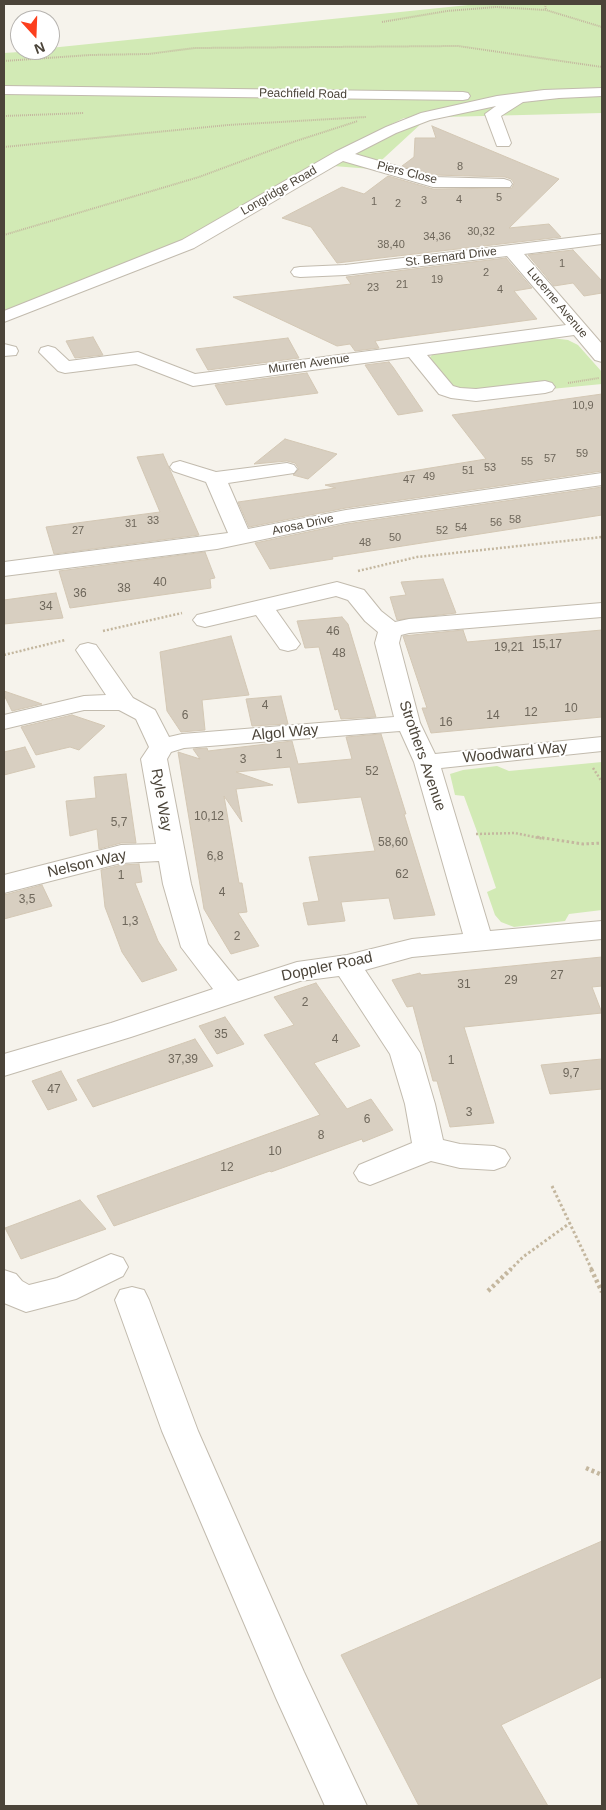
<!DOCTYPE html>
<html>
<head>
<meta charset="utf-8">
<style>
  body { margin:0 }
  #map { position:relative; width:606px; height:1810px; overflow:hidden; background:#f6f3ec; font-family:Helvetica,sans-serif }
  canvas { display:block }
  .frame { position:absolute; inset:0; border:5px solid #4b4439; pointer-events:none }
  .north { position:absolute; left:10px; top:10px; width:50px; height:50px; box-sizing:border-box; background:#fff; border:1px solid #b7b4b0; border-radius:50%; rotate:160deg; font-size:14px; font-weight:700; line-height:20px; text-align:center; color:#4b4439 }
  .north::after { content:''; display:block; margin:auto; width:18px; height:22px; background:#fc3f1d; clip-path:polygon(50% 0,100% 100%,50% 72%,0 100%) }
</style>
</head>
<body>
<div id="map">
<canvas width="606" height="1810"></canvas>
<div class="frame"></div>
<div class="north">N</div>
</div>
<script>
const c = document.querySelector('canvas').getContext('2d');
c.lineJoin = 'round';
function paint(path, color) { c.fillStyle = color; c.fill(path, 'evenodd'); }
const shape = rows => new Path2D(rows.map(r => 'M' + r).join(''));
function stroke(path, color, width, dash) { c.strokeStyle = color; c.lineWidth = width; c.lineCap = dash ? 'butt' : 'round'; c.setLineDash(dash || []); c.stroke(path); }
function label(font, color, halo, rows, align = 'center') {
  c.font = font + ' Helvetica,sans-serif'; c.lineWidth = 4; c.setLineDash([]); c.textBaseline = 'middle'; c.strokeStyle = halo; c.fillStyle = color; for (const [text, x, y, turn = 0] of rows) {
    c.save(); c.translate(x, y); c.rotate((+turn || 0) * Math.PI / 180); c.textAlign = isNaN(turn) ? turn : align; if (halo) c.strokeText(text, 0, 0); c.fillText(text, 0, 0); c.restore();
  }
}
paint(shape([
  [478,4,602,4,602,113,404,118,339,150,177,243,46,294,4,312,4,53,50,50,50,48],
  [423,122,372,169,333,166,378,141,414,124],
  [552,338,568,340,578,345,602,372,602,384,551,389,472,391,450,387,428,359,433,354],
  [602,762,602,910,569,914,565,921,514,927,501,922,495,915,487,892,496,888,479,837,464,796,455,795,450,774,463,770,497,766,509,771]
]), '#d2eab5');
const building = shape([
  [432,126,559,179,509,228,549,224,561,237,337,263,311,227,282,218,342,187,364,194,388,176,433,189,512,188,514,183,511,179,505,177,434,175,402,166,414,157,415,138,436,138,432,126],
  [573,250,602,281,602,293,584,296,573,283,554,286,528,255,573,250],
  [506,258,532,288,514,291,537,319,375,341,379,348,355,351,350,344,337,346,233,297,351,284,346,277,506,258],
  [93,337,103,355,75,358,66,341,93,337],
  [288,338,299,358,208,370,196,349,288,338],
  [389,362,393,367,423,411,398,415,365,365,389,362],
  [307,373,318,393,226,405,215,385,307,373],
  [602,394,602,471,346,508,249,527,238,502,336,488,325,485,486,459,452,415,602,394],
  [285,439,337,454,308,479,293,475,299,469,295,463,287,461,254,464,285,439],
  [163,454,199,535,54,554,46,527,160,512,137,457,163,454],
  [602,487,602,515,332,557,333,559,270,569,255,543,346,524,602,487],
  [205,552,215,578,210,579,211,588,70,608,59,571,205,552],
  [443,579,456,613,397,620,390,597,406,595,401,582,443,579],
  [56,593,63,618,4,624,4,600,56,593],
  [342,617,348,624,376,717,341,719,338,709,335,710,319,647,305,648,297,621,342,617],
  [463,630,467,642,602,630,602,717,431,733,422,708,427,708,403,636,463,630],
  [231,636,249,695,202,700,205,730,181,732,167,711,160,652,231,636],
  [4,691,42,704,12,711,4,695,4,691],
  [281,696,288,724,252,726,246,699,281,696],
  [72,715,105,726,79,750,70,747,36,755,21,727,72,715],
  [381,734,397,785,406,814,404,814,435,915,394,919,389,898,341,902,345,921,308,925,303,903,319,901,309,857,375,851,361,797,298,803,290,767,236,772,273,785,236,789,242,822,224,796,239,883,242,883,247,912,238,913,259,946,231,954,204,909,178,752,200,759,193,749,207,748,208,751,292,741,298,764,352,759,346,737,381,734],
  [25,747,35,767,4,775,4,752,25,747],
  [126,774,136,843,121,843,99,849,97,829,70,836,66,801,96,798,94,777,126,774],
  [139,864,142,882,135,883,158,941,177,970,142,982,122,952,105,907,101,870,121,865,139,864],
  [42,885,52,906,4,919,4,895,42,885],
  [602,957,602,986,592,987,602,1013,464,1027,494,1123,450,1127,437,1081,433,1081,413,1006,407,1007,392,980,420,973,421,975,602,957],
  [316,983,360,1046,314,1063,347,1109,371,1099,393,1130,363,1142,362,1139,271,1172,270,1171,114,1226,97,1196,320,1115,264,1035,294,1025,274,997,316,983],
  [225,1017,244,1044,217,1054,199,1026,225,1017],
  [195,1039,213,1066,93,1107,77,1080,195,1039],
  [602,1059,602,1089,550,1094,541,1065,602,1059],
  [61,1071,77,1100,48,1110,32,1081,61,1071],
  [80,1200,106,1229,21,1259,5,1228,80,1200],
  [602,1541,602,1677,501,1725,548,1806,419,1806,341,1655,602,1541]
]);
paint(building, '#d8cfc1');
stroke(building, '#d3c7b4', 1);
const minor = shape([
  [4,86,463,92,468,93,470,96,468,99,463,100,4,94,4,86],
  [602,88,602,96,559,98,523,102,501,116,511,143,509,146,497,146,485,114,496,106,430,120,396,133,355,154,434,177,504,179,510,181,512,184,510,187,433,187,343,161,194,248,4,322,4,311,182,240,335,152,386,127,421,113,497,96,544,90,602,88],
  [602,234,602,244,524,254,602,344,602,362,595,360,574,335,427,355,453,386,460,388,476,389,545,381,552,383,555,387,552,391,545,393,476,401,451,398,439,394,409,357,193,386,136,364,65,373,58,371,39,352,41,348,48,346,55,348,69,361,138,352,195,374,566,325,507,256,345,275,300,277,294,276,291,272,294,268,300,267,345,265,602,234],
  [4,344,16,347,18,351,16,355,4,356,4,344],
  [180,461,216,472,287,463,294,465,297,469,294,473,228,483,248,529,346,510,602,473,602,485,346,522,217,549,4,576,4,562,228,533,206,482,173,471,170,467,173,463,180,461],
  [337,582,364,590,381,611,395,622,409,619,602,603,602,617,409,633,401,635,399,643,420,723,435,754,602,737,602,751,441,768,490,931,602,921,602,939,412,957,365,970,420,1053,435,1104,443,1140,460,1144,494,1146,505,1150,510,1158,505,1166,494,1170,460,1168,431,1161,370,1185,359,1181,354,1173,359,1165,412,1143,405,1104,390,1054,339,976,300,981,131,1037,4,1076,4,1054,111,1023,213,989,181,947,163,884,159,861,121,863,4,893,4,875,121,845,156,844,141,759,149,747,136,719,119,710,84,710,4,729,4,715,84,696,106,695,76,650,80,645,88,643,96,645,133,698,155,710,169,737,182,734,394,717,375,643,378,632,365,621,348,600,336,596,276,610,300,644,296,649,288,651,280,649,256,615,205,627,197,625,193,620,197,615,337,582],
  [400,731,414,762,463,934,412,939,347,955,297,962,238,981,208,944,191,884,167,759,171,752,184,748,400,731],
  [111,1254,123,1258,128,1267,123,1276,76,1299,26,1312,4,1303,4,1270,16,1274,22,1281,29,1285,57,1278,111,1254],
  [132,1287,144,1290,149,1300,198,1431,304,1672,367,1806,325,1806,276,1698,162,1431,115,1300,120,1290,132,1287]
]);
stroke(minor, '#c2bbae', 2);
stroke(shape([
  [545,4,546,10],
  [382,22,447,11,496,7,546,10,602,27],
  [4,61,90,55,148,54,195,48,458,46,602,67],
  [4,116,84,113],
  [4,147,228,125,366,117],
  [4,235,199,177,296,141,358,121],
  [568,383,599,378]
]), '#c4b79f', 2, [1, 1]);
stroke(shape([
  [358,571,417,557,602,537],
  [103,631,182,613],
  [4,655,65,640],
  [593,768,602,782],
  [476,834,515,833,544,839]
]), '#c4b79f', 2.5, [2, 2]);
stroke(shape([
  [537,837,583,844,602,843],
  [552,1186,592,1270],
  [510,1270,523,1257,570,1223]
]), '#c4b79f', 3, [2.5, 2.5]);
stroke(shape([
  [591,1269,602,1292],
  [488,1291,511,1269],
  [586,1468,602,1475]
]), '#c4b79f', 4.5, [3, 3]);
paint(minor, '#fff');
label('11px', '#6e675b', null, [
  ["8",460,167],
  ["5",499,198],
  ["4",459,200],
  ["3",424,201],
  ["1",374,202],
  ["2",398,204],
  ["30,32",481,232],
  ["34,36",437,237],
  ["38,40",391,245],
  ["1",562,264],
  ["2",486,273],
  ["19",437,280],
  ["21",402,285],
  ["23",373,288],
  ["4",500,290],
  ["10,9",583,406],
  ["59",582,454],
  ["57",550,459],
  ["55",527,462],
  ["53",490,468],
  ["51",468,471],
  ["49",429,477],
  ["47",409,480],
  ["58",515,520],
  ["33",153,521],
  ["56",496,523],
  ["31",131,524],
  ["54",461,528],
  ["27",78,531],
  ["52",442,531],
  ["50",395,538],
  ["48",365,543]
]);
label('12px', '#4b4439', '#fff', [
  ["Peachfield Road",303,94,1],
  ["Piers Close",407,173,14],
  ["Longridge Road",279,191,-30],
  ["St. Bernard Drive",451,257,-7],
  ["Lucerne Avenue",557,303,50],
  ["Murren Avenue",309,364,-8],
  ["Arosa Drive",303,525,-12]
]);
label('12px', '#6e675b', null, [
  ["40",160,583],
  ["38",124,589],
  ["36",80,594],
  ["34",46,607],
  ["46",333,632],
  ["15,17",547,645],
  ["19,21",509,648],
  ["48",339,654],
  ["4",265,706],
  ["10",571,709],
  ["12",531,713],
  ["6",185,716],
  ["14",493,716],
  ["16",446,723],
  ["1",279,755],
  ["3",243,760],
  ["52",372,772],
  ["10,12",209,817],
  ["5,7",119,823],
  ["58,60",393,843],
  ["6,8",215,857],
  ["62",402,875],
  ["1",121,876],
  ["4",222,893],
  ["3,5",27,900],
  ["1,3",130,922],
  ["2",237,937],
  ["27",557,976],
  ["29",511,981],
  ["31",464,985],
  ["2",305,1003],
  ["35",221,1035],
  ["4",335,1040],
  ["37,39",183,1060],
  ["1",451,1061],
  ["9,7",571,1074],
  ["47",54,1090],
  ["3",469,1113],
  ["6",367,1120],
  ["8",321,1136],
  ["10",275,1152],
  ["12",227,1168]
]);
label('15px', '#4b4439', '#fff', [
  ["Algol Way",285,733,-5],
  ["Woodward Way",515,753,-6],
  ["Strothers Avenue",422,756,71],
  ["Ryle Way",161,800,80],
  ["Nelson Way",87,864,-13],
  ["Doppler Road",327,967,-12]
]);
</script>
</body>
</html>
